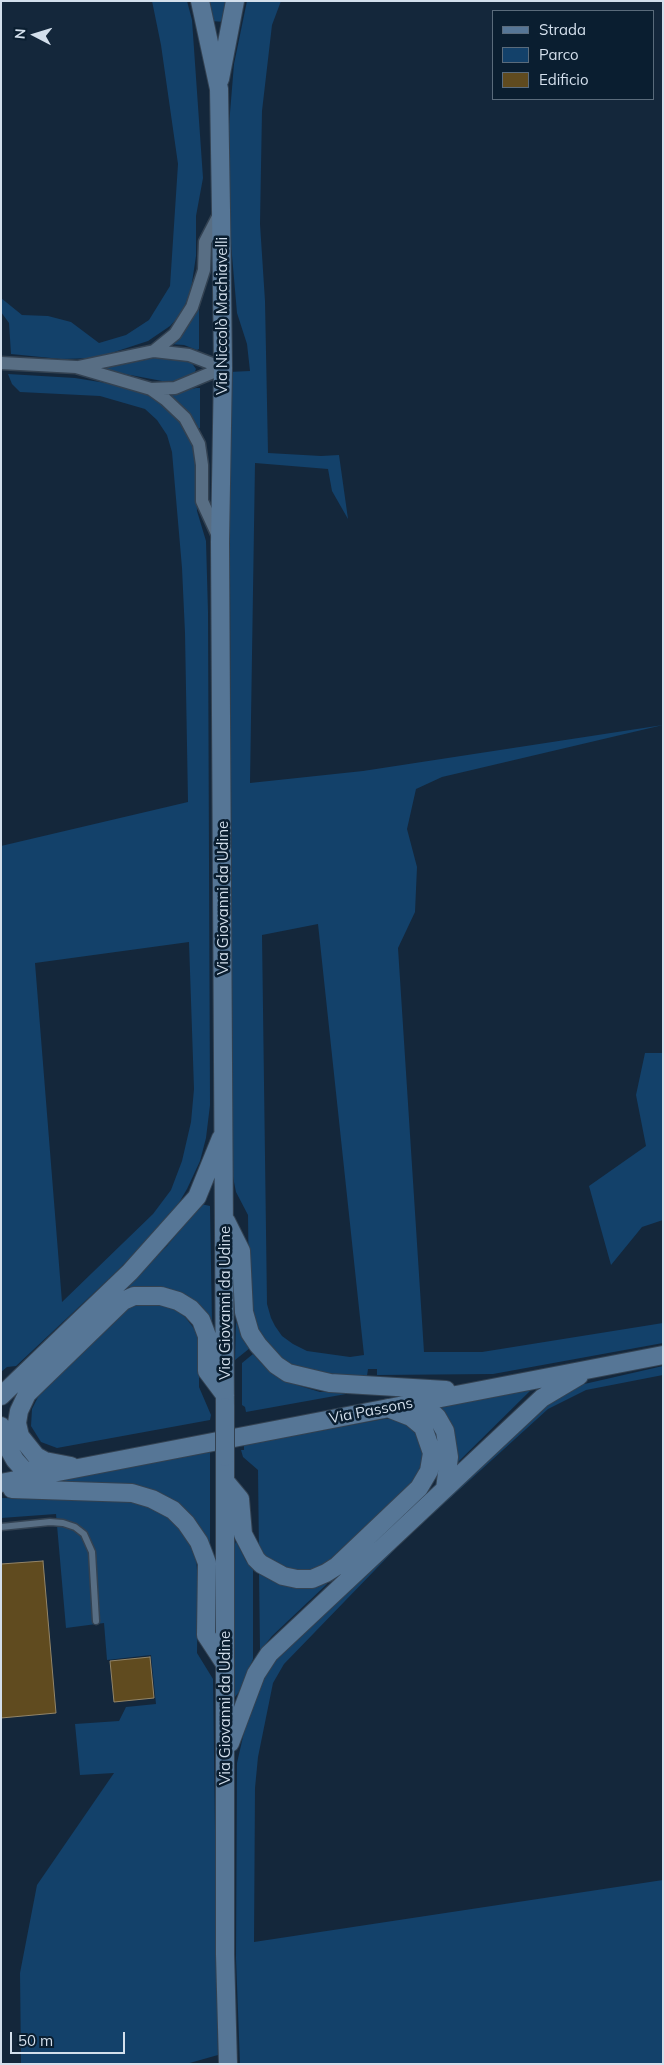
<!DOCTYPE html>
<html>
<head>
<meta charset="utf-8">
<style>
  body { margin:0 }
  #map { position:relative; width:664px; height:2065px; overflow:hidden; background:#14273b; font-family:Mulish,sans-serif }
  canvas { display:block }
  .frame { position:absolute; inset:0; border:2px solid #d3dfec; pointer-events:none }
  .legend { position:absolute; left:492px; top:10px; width:162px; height:90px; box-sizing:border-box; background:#0a1e30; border:1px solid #5a6b7b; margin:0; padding:6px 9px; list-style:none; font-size:15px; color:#d3dfec }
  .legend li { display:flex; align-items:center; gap:10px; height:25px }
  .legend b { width:25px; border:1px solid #5a6b7b }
  .north { position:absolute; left:10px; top:10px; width:50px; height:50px; -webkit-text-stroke:4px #0a1e30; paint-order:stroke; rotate:275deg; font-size:14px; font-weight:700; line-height:20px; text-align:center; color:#d3dfec }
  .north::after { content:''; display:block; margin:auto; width:18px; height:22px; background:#d3dfec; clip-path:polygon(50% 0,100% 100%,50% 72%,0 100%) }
  .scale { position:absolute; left:10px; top:2032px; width:115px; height:22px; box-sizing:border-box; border:2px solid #d3dfec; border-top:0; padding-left:6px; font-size:15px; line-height:18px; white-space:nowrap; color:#d3dfec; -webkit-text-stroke:4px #0a1e30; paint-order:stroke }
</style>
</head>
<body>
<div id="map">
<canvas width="664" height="2065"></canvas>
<div class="frame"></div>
<ul class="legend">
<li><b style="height:6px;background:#567696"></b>Strada</li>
<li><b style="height:14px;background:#13416a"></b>Parco</li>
<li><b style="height:14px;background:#604b1f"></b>Edificio</li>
</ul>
<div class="north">N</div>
<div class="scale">50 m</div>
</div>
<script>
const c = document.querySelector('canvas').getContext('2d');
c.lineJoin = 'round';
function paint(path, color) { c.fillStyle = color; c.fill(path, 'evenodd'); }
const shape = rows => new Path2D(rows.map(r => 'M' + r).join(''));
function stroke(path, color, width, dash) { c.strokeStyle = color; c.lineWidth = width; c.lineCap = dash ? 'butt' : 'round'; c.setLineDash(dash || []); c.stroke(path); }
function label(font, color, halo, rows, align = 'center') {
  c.font = font + ' Mulish,sans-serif'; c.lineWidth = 5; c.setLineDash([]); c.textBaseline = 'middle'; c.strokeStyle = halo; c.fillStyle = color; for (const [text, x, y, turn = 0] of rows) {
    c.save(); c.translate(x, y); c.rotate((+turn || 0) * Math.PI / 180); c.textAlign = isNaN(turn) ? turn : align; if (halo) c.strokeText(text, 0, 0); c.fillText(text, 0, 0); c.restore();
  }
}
paint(shape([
  [152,1,187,1,192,20,203,178,196,216,196,256,191,289,182,313,170,326,148,341,96,358,61,359,11,354,9,323,1,312,1,298,22,315,48,316,71,322,99,343,126,335,149,320,170,286,178,164,161,45],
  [206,1,230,1,225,22,211,21],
  [247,1,281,1,272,25,262,111,260,224,265,301,268,453,321,456,339,455,348,519,332,491,328,469,255,463,250,783,363,771,663,725,442,777,416,789,407,829,417,867,415,912,398,948,424,1352,482,1352,663,1323,663,1343,493,1374,377,1375,377,1369,368,1369,367,1376,348,1378,330,1377,293,1366,280,1358,261,1337,254,1323,249,1293,248,1215,236,1192,233,1177,229,372,250,371,247,344,237,313,229,221,229,125,234,64],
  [318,924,364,1355,350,1357,307,1351,293,1344,282,1336,275,1326,271,1318,267,1304,262,935],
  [196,307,199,308,199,349,197,350,184,345,169,344],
  [164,356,189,359,196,369,194,374,176,381,162,381,109,371,106,368],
  [8,374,75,378,118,385,143,393,162,402,178,417,190,438,195,453,197,511,206,541,208,612,210,1105,206,1138,200,1161,187,1189,170,1218,114,1274,16,1366,7,1367,1,1372,1,846,188,802,185,633,182,568,172,452,167,435,157,420,145,409,100,396,20,392,12,384],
  [189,942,194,1089,191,1122,182,1161,171,1190,153,1214,62,1302,35,963],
  [196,388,200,388,200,428,196,429,171,398,171,394],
  [645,1053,663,1053,663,1220,642,1227,611,1265,589,1186,646,1146,636,1095],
  [201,1204,210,1206,212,1325,195,1304,171,1289,150,1287,125,1287,167,1246],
  [138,1302,153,1303,174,1308,185,1317,196,1331,199,1343,199,1387,211,1415,210,1420,57,1448,41,1442,31,1426,32,1409,41,1391,120,1312],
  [236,1322,250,1348,235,1360],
  [253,1354,262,1364,278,1376,300,1386,320,1392,357,1392,246,1412,245,1407,242,1405,242,1363],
  [663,1366,663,1375,586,1390,548,1409,404,1540,284,1664,273,1683,258,1757,255,1788,254,1942,663,1880,663,2064,240,2064,236,1958,237,1763,250,1706,260,1679,274,1659,545,1402,580,1385],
  [531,1390,456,1464,437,1408],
  [384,1419,399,1419,412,1428,421,1443,423,1457,421,1471,412,1484,327,1562,312,1569,297,1572,281,1568,259,1553,258,1470,243,1457,241,1450,244,1450,244,1445],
  [210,1451,210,1548,172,1501,140,1486,44,1482],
  [1,1498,115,1499,154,1506,179,1527,196,1555,198,1585,197,1653,213,1679,218,2055,186,2064,21,2064,20,1973,37,1885,114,1773,80,1775,75,1724,119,1721,126,1707,156,1704,151,1655,107,1660,104,1623,66,1628,56,1514,1,1518],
  [236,1541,246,1561,253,1566,253,1659,239,1692,235,1697,234,1547],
  [259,1571,326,1580,327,1584,272,1636,260,1651]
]), '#13416a');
const building = shape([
  [43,1561,56,1713,1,1718,1,1564,43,1561],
  [150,1657,154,1698,114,1702,110,1661,150,1657]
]);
paint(building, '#604b1f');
stroke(building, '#938568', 1);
const lane = shape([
  [1,1527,50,1522,63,1523,75,1527,84,1534,92,1552,96,1621]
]);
const street = shape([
  [154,351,175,334,192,307,204,270,205,242,220,213],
  [1,363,76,367,151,389,165,399,185,418,199,444,202,465,202,501,219,538],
  [78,367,154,351,189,355,223,368],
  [151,389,175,388,223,368]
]);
const secondary = shape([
  [200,1,219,89,221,210,223,368,220,542,225,1407],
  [220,79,235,1],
  [226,1221,241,1251,244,1312,250,1333,258,1345,276,1365,288,1373,330,1383,446,1390],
  [1,1396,130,1272,197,1197,221,1138],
  [420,1401,437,1417,445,1431,449,1457,445,1489],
  [1,1426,3,1439,15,1460,23,1469,38,1476],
  [225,1457,225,1954,228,2064],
  [71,1466,45,1461,36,1456,20,1436,17,1423,19,1411,27,1394,123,1301,134,1296,161,1296,178,1301,191,1309,201,1320,207,1336,207,1371,225,1395],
  [225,1481,240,1499,243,1534,256,1559,261,1564,283,1576,297,1579,312,1579,326,1573,337,1566,419,1488,429,1471,432,1453,423,1427,411,1417,388,1408],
  [1,1483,663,1355],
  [12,1489,132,1493,152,1499,173,1510,186,1523,199,1542,207,1563,206,1635,225,1664],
  [230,1743,256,1674,269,1654,542,1398,579,1376]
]);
stroke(lane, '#334252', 9);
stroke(street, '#334252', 15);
stroke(secondary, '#334252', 20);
stroke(lane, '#586e84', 6);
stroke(street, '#586e84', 12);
stroke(secondary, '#567696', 18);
const secondaryBridge = shape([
  [225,1407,225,1457]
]);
stroke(secondaryBridge, '#334252', 20, []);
stroke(secondaryBridge, '#567696', 18);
label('15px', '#d3dfec', '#0a1e30', [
  ["Via Niccolò Machiavelli",222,316,-90],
  ["Via Giovanni da Udine",223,898,-90],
  ["Via Giovanni da Udine",225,1303,-90],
  ["Via Passons",371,1411,-11],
  ["Via Giovanni da Udine",225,1708,-90]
]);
</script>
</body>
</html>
